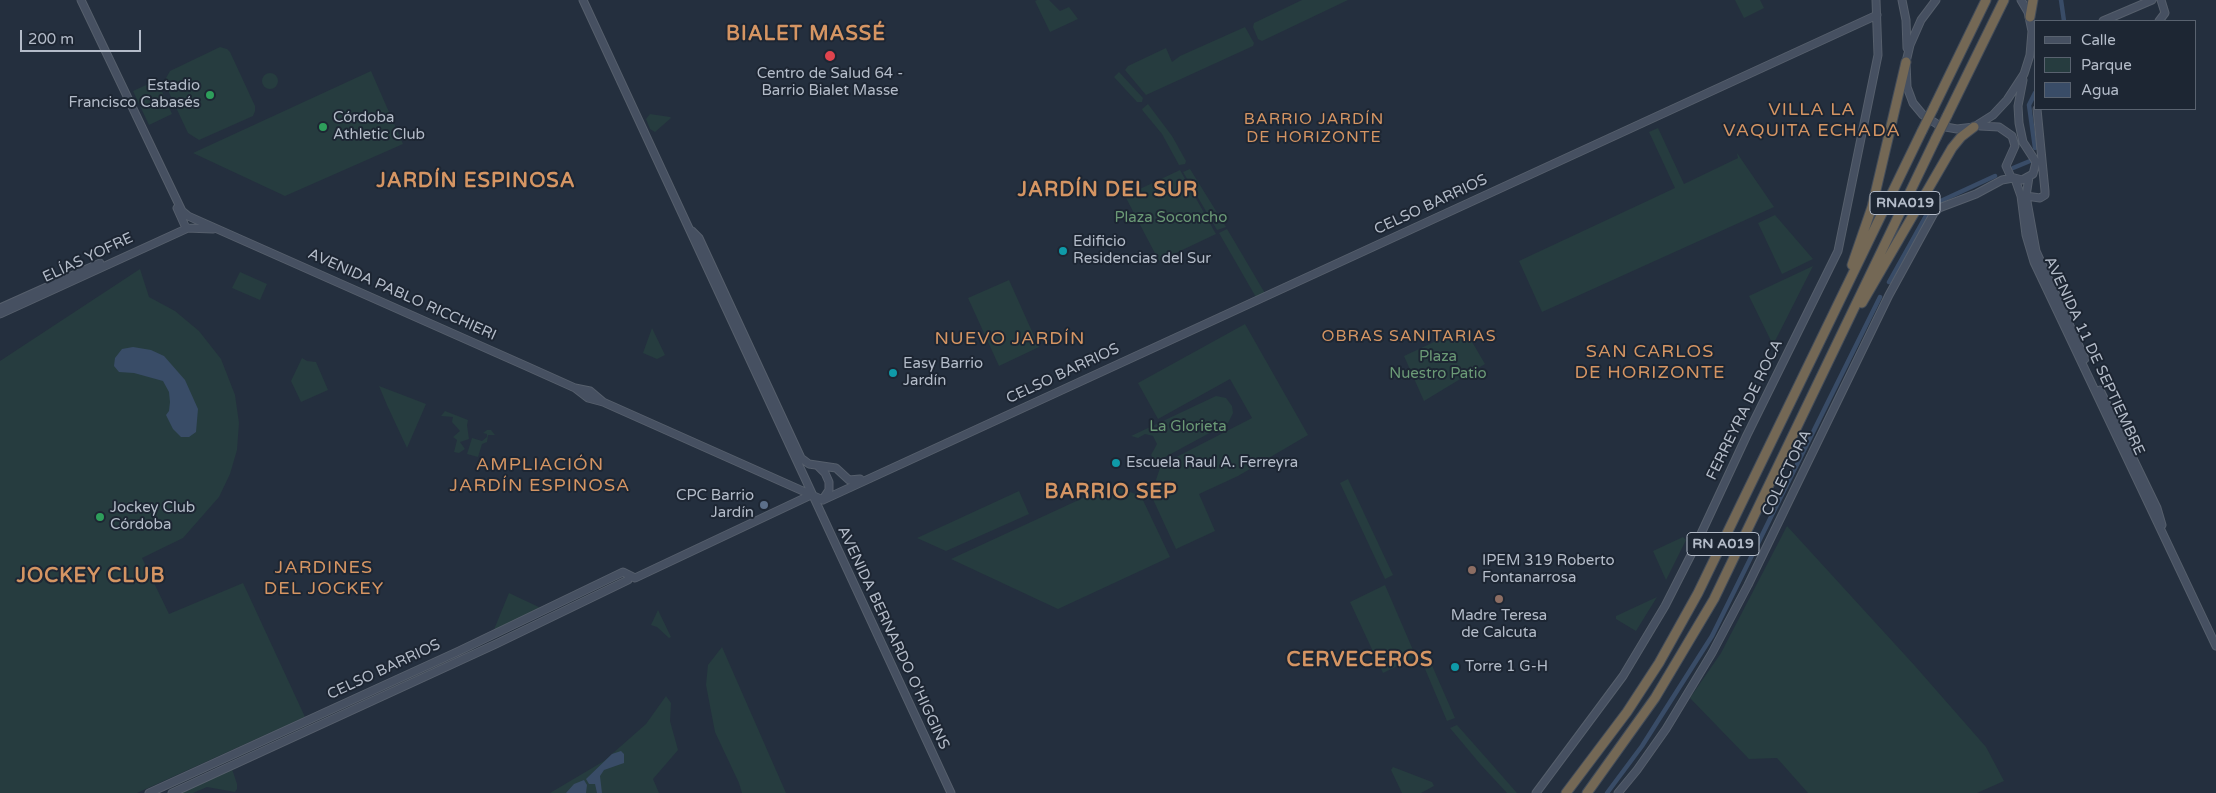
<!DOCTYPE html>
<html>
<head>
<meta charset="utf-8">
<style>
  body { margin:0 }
  #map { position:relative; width:2216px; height:793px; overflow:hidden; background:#242f3e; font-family:"Varela Round",sans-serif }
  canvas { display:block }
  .legend { position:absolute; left:2034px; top:20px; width:162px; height:90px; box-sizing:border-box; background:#1d2633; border:1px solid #59626f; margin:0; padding:6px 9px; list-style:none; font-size:15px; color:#b4bcc9 }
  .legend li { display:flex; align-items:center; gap:10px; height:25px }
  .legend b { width:25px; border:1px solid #59626f }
  .scale { position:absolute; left:20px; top:30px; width:121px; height:22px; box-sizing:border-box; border:2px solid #b4bcc9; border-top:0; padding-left:6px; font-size:15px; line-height:18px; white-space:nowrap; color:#b4bcc9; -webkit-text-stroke:4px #1d2633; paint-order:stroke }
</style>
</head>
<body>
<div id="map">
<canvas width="2216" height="793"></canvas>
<ul class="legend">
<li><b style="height:6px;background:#465061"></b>Calle</li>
<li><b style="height:14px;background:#263c3f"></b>Parque</li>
<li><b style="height:14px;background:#394c67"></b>Agua</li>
</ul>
<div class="scale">200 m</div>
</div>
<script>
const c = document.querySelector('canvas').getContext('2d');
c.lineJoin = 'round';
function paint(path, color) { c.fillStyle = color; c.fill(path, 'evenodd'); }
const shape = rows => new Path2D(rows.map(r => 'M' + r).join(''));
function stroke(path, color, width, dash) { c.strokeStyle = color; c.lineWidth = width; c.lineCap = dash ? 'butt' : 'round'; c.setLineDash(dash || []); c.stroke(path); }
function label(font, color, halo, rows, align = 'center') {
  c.font = font + ' "Varela Round",sans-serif'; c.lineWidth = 4; c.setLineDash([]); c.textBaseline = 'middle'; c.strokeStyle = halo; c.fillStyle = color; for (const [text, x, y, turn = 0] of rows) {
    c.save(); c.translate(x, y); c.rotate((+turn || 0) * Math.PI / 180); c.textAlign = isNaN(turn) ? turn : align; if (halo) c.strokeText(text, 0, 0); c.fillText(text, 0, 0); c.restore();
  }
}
paint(shape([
  [1037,0,1049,0,1060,11,1069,7,1078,19,1050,32,1035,1],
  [1302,0,1348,0,1262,41,1258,39,1253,27,1254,23],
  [1735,0,1760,0,1764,8,1744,18],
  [1245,27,1254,43,1253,46,1146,95,1125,70,1128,66,1166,48,1172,62,1180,56],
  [220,47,227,49,230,52,255,106,255,111,253,116,199,140,188,133,165,84,166,78,170,71],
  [371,71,403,144,285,196,193,153],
  [1119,72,1143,98,1142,102,1137,102,1114,77],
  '262 81a8 8 0 1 1 16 0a8 8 0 1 1-16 0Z',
  [157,80,172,114,149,125,133,91],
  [1148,104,1172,136,1186,161,1185,164,1179,165,1162,134,1143,111,1142,109],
  [650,114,670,117,671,118,655,132,650,129,646,119],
  [1658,128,1684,184,1738,158,1737,153,1774,207,1542,312,1519,261,1675,188,1649,132],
  [1190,169,1226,227,1217,230,1183,172],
  [1180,170,1216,234,1159,261,1125,196],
  [1775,215,1813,259,1782,274,1758,223],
  [1227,229,1236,244,1266,295,1257,299,1219,233],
  [1813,266,1773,345,1749,296],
  [140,269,149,297,175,311,199,331,221,359,235,395,239,423,237,450,230,474,219,497,183,538,142,558,169,614,243,583,305,717,137,793,0,793,0,361],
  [240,272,267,284,260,300,232,288],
  [1009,280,1039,347,999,366,968,298],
  [1245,324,1308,435,1238,476,1199,494,1215,531,1176,549,1151,495,1161,465,1252,418,1230,379,1158,419,1138,383],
  [652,328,665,355,657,359,643,353],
  [1464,328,1485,364,1424,401,1404,356],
  [302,358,307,361,316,362,328,390,301,402,291,381],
  [379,386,426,404,407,448,387,405],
  [1216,396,1226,398,1232,406,1233,413,1228,423,1156,462,1151,455,1157,444,1153,436,1145,434,1138,438,1131,436],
  [445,411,468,420,467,425,469,439,460,442,465,449,459,453,454,452,457,440,453,437,460,431,452,422,453,417,441,416],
  [487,430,491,430,495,435,488,435,487,442,482,444,478,457,467,454,472,438,482,441,487,437,487,434,483,433],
  [1348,479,1393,575,1385,579,1340,483],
  [1111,485,1141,496,1170,557,1058,609,951,559],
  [1019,491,1029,514,946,551,917,538],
  [1787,526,1915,666,1986,747,2004,781,1977,793,1808,793,1777,758,1749,759,1690,698,1721,653],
  [1683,537,1686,540,1666,580,1653,551],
  [1385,585,1416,657,1383,673,1350,602],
  [509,593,543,609,493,632],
  [1657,597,1636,631,1616,619,1616,616],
  [658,610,671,637,669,638,657,627,651,625],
  [722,647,786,793,742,793,739,783,715,732,706,685,708,665],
  [1427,654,1455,718,1447,721,1420,657],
  [666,696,671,703,670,721,678,750,653,779,659,793,550,793,604,761,646,724],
  [1457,725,1488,760,1517,793,1507,793,1481,765,1450,728],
  [1393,767,1432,782,1434,786,1421,793,1402,793,1391,770],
  [232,769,237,784,237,789,235,792,207,787,193,793,181,793]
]), '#263c3f');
paint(shape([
  [133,347,151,350,164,356,185,380,198,409,196,432,189,437,181,437,173,429,166,415,169,411,170,402,169,392,163,381,134,373,119,372,114,366,115,358,122,349],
  [621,751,624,754,624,763,604,770,600,776,602,793,597,793,595,784,589,784,586,779,612,754],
  [584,780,587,785,586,793,566,793,574,784]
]), '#394c67');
stroke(shape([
  [2061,0,2064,21],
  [2035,148,2029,105,2035,93],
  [2013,168,2030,161],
  [1889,282,1932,205,1995,176],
  [1607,793,1642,746,1712,636,1880,297]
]), '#394c67', 4.5);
const secondary = shape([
  [81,0,182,211,188,216,526,366,575,388,588,398,603,402,823,500],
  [583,0,951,793],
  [1902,0,1906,20,1907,48],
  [1936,0,1921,20,1910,45,1906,62,1907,87,1913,103,1923,115,1940,126,1957,129,1974,127,1993,115,2007,100,2024,74,2030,55,2032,31,2028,12,2021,0],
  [2103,21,2152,0],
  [2159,21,2165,13,2161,0],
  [1980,126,1999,127,2012,136,2015,146,2006,166,2011,177,2022,180,2033,174,2036,162,2023,142,2019,123,2018,106,2023,80],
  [2029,177,2026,196,2036,251,2085,359],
  [2015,179,2021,196,2026,235,2034,262,2216,646],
  [2026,196,2040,198,2045,195,2045,191,2037,109],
  [177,208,186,228,213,229],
  [692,231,699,238,801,458,809,464,836,468,849,480,860,479],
  [0,308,100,263],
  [0,314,188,228],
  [575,388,590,391,603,402],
  [2100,390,2157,508,2162,525],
  [818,466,825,473,829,482,829,490,823,499],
  [823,500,1877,15],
  [149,793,459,651,623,572,635,578,811,495],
  [172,793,496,644,628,580,629,575],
  [1536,793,1623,676,1665,606,1692,553,1747,435,1838,251,1878,55,1876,0],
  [1618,793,1637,770,1666,729,1712,653,1748,585,1889,295,1934,213,1939,208,1976,194,2002,180,2013,178]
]);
const highway = shape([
  [2030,17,2033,0],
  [1933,109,1986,0],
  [1947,116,2004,0],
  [1852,265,1872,207,1906,62],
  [1862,303,1952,148,1961,137,1974,127],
  [1566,793,1627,712,1659,663,1698,593,1922,131],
  [1587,793,1655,698,1714,599,1936,138]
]);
stroke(secondary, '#565f6c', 9);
stroke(highway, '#434c59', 11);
stroke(secondary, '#465061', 7);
stroke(highway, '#746855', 9);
const highwayBridge = shape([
  [1922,131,1933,109],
  [1936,138,1947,116]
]);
stroke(highwayBridge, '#434c59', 11, []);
stroke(highwayBridge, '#746855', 9);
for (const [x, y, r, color] of [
  [830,56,6,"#e0444e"],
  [210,95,5,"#2e9e5b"],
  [323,127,5,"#2e9e5b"],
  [1063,251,5,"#0f9aa8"],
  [893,373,5,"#0f9aa8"],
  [1116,463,5,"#0f9aa8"],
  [764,505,5,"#5c6f8a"],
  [100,517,5,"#2e9e5b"],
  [1472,570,5,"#8d6e63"],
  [1499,599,5,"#8d6e63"],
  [1455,667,5,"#0f9aa8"]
]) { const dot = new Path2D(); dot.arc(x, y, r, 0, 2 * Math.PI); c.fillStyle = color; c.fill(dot); stroke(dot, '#1d2633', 2); }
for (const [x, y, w] of [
  [1905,203,70],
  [1723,544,72]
]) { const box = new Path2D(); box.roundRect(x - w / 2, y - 11.5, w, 23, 4); c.fillStyle = '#1d2633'; c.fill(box); stroke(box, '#b4bcc9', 1); }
label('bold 14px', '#b4bcc9', null, [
  ["RNA019",1905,203],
  ["RN A019",1723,544]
]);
label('15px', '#b4bcc9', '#1d2633', [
  ["Centro de Salud 64 -",830,74,"center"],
  ["Barrio Bialet Masse",830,91,"center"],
  ["Estadio",200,86,"right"],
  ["Francisco Cabasés",200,103,"right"],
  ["Córdoba",333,118],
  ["Athletic Club",333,135],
  ["Edificio",1073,242],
  ["Residencias del Sur",1073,259],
  ["Easy Barrio",903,364],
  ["Jardín",903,381],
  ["Escuela Raul A. Ferreyra",1126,463],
  ["CPC Barrio",754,496,"right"],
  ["Jardín",754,513,"right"],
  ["Jockey Club",110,508],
  ["Córdoba",110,525],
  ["IPEM 319 Roberto",1482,561],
  ["Fontanarrosa",1482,578],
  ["Madre Teresa",1499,616,"center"],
  ["de Calcuta",1499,633,"center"],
  ["Torre 1 G-H",1465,667]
], 'left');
label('15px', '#b4bcc9', '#1d2633', [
  ["CELSO BARRIOS",1431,205,-25],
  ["ELÍAS YOFRE",88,258,-25],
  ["AVENIDA PABLO RICCHIERI",402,295,24],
  ["AVENIDA 11 DE SEPTIEMBRE",2094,356,65],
  ["CELSO BARRIOS",1063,374,-25],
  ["FERREYRA DE ROCA",1745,410,-64],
  ["COLECTORA",1787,473,-64],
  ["AVENIDA BERNARDO O'HIGGINS",893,638,65],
  ["CELSO BARRIOS",384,670,-25]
]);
label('15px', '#6b9a76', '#1d2633', [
  ["Plaza Soconcho",1171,218],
  ["Plaza",1438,357],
  ["Nuestro Patio",1438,374],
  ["La Glorieta",1188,427]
]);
c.letterSpacing = '1px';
label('16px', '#d59563', '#1d2633', [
  ["BARRIO JARDÍN",1314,120],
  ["DE HORIZONTE",1314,138],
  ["OBRAS SANITARIAS",1409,337]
]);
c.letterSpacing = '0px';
c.letterSpacing = '1px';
label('18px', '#d59563', '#1d2633', [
  ["VILLA LA",1812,110],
  ["VAQUITA ECHADA",1812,131],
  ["NUEVO JARDÍN",1010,339],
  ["SAN CARLOS",1650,352],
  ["DE HORIZONTE",1650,373],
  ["AMPLIACIÓN",540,465],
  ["JARDÍN ESPINOSA",540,486],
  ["JARDINES",324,568],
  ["DEL JOCKEY",324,589]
]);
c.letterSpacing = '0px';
c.letterSpacing = '1px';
label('bold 20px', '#d59563', '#1d2633', [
  ["BIALET MASSÉ",806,35],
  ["JARDÍN ESPINOSA",476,182],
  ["JARDÍN DEL SUR",1108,191],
  ["BARRIO SEP",1111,493],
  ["JOCKEY CLUB",91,577],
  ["CERVECEROS",1360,661]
]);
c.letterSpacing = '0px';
</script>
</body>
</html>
